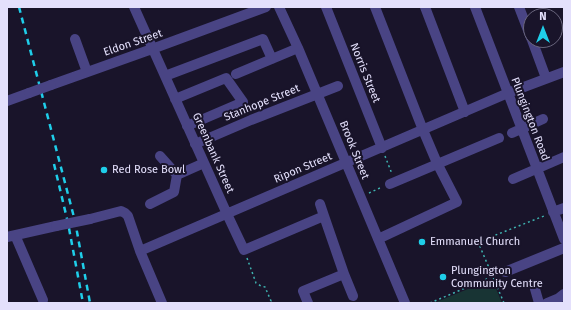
<!DOCTYPE html>
<html>
<head>
<meta charset="utf-8">
<style>
  body { margin:0 }
  #map { position:relative; width:571px; height:310px; overflow:hidden; background:#19142a; font-family:"Fira Sans",sans-serif }
  canvas { display:block }
  .frame { position:absolute; inset:0; border:8px solid #e4e0fc; pointer-events:none }
  .north { position:absolute; left:523px; top:8px; width:40px; height:40px; box-sizing:border-box; background:#19142a; border:1px solid #6a667e; border-radius:50%; rotate:0deg; font-size:11px; font-weight:700; line-height:16px; text-align:center; color:#e4e0fc }
  .north::after { content:''; display:block; margin:auto; width:14px; height:18px; background:#1fcee9; clip-path:polygon(50% 0,100% 100%,50% 72%,0 100%) }
</style>
</head>
<body>
<div id="map">
<canvas width="571" height="310"></canvas>
<div class="frame"></div>
<div class="north">N</div>
</div>
<script>
const c = document.querySelector('canvas').getContext('2d');
c.lineJoin = 'round';
function paint(path, color) { c.fillStyle = color; c.fill(path, 'evenodd'); }
const shape = rows => new Path2D(rows.map(r => 'M' + r).join(''));
function stroke(path, color, width, dash) { c.strokeStyle = color; c.lineWidth = width; c.lineCap = dash ? 'butt' : 'round'; c.setLineDash(dash || []); c.stroke(path); }
function label(font, color, halo, rows, align = 'center') {
  c.font = font + ' "Fira Sans",sans-serif'; c.lineWidth = 4; c.setLineDash([]); c.textBaseline = 'middle'; c.strokeStyle = halo; c.fillStyle = color; for (const [text, x, y, turn = 0] of rows) {
    c.save(); c.translate(x, y); c.rotate((+turn || 0) * Math.PI / 180); c.textAlign = isNaN(turn) ? turn : align; if (halo) c.strokeText(text, 0, 0); c.fillText(text, 0, 0); c.restore();
  }
}
paint(shape([
  [492,279,502,303,434,303]
]), '#183434');
stroke(shape([
  [385,156,392,174],
  [369,193,382,187],
  [247,258,256,283,261,286,265,287,271,301,268,303],
  [430,303,496,275],
  [504,303,478,242,544,216]
]), '#3eb2af', 1.5, [2, 3]);
stroke(shape([
  [134,7,227,214,244,250,324,216],
  [279,7,298,48,405,303],
  [326,7,382,148],
  [375,7,423,130,437,163,457,202,378,239],
  [425,7,465,112],
  [475,7,564,239],
  [519,7,531,38],
  [75,39,87,72],
  [532,40,546,78],
  [236,74,298,48],
  [165,76,263,39,272,59],
  [51,85,152,49,266,7],
  [175,99,226,78,243,102,187,126],
  [7,101,29,93],
  [512,133,543,119],
  [195,144,251,120,338,86],
  [160,156,177,175],
  [513,179,564,157],
  [390,184,499,138],
  [150,204,174,192,177,175,204,163],
  [553,212,564,208],
  [90,219,121,211,125,213,128,216,140,251,162,303],
  [15,235,43,300],
  [7,237,56,226],
  [140,251,508,93,564,72],
  [505,272,564,248],
  [344,274,353,296],
  [535,289,539,303],
  [308,303,303,291,344,274,324,216,320,204],
  [547,303,559,298,564,294]
]), '#494484', 10);
stroke(shape([
  [19,7,75,221,90,303],
  [54,164,68,223,83,303]
]), '#1fcee9', 2.5, [6, 5]);
stroke(shape([
  [29,93,51,85],
  [56,226,90,219]
]), '#494484', 10);
for (const [x, y, r, color] of [
  [104,170,4,"#1fcee9"],
  [422,242,4,"#1fcee9"],
  [443,277,4,"#1fcee9"]
]) { const dot = new Path2D(); dot.arc(x, y, r, 0, 2 * Math.PI); c.fillStyle = color; c.fill(dot); stroke(dot, '#19142a', 1.5); }
label('11px', '#e4e0fc', '#19142a', [
  ["Eldon Street",133,43,-19],
  ["Norris Street",365,73,68],
  ["Stanhope Street",262,103,-22],
  ["Plungington Road",530,119,69],
  ["Brook Street",354,150,68],
  ["Greenbank Street",213,153,66],
  ["Ripon Street",303,168,-23]
]);
label('11px', '#e4e0fc', '#19142a', [
  ["Red Rose Bowl",112,170],
  ["Emmanuel Church",430,242],
  ["Plungington",451,271],
  ["Community Centre",451,284]
], 'left');
</script>
</body>
</html>
